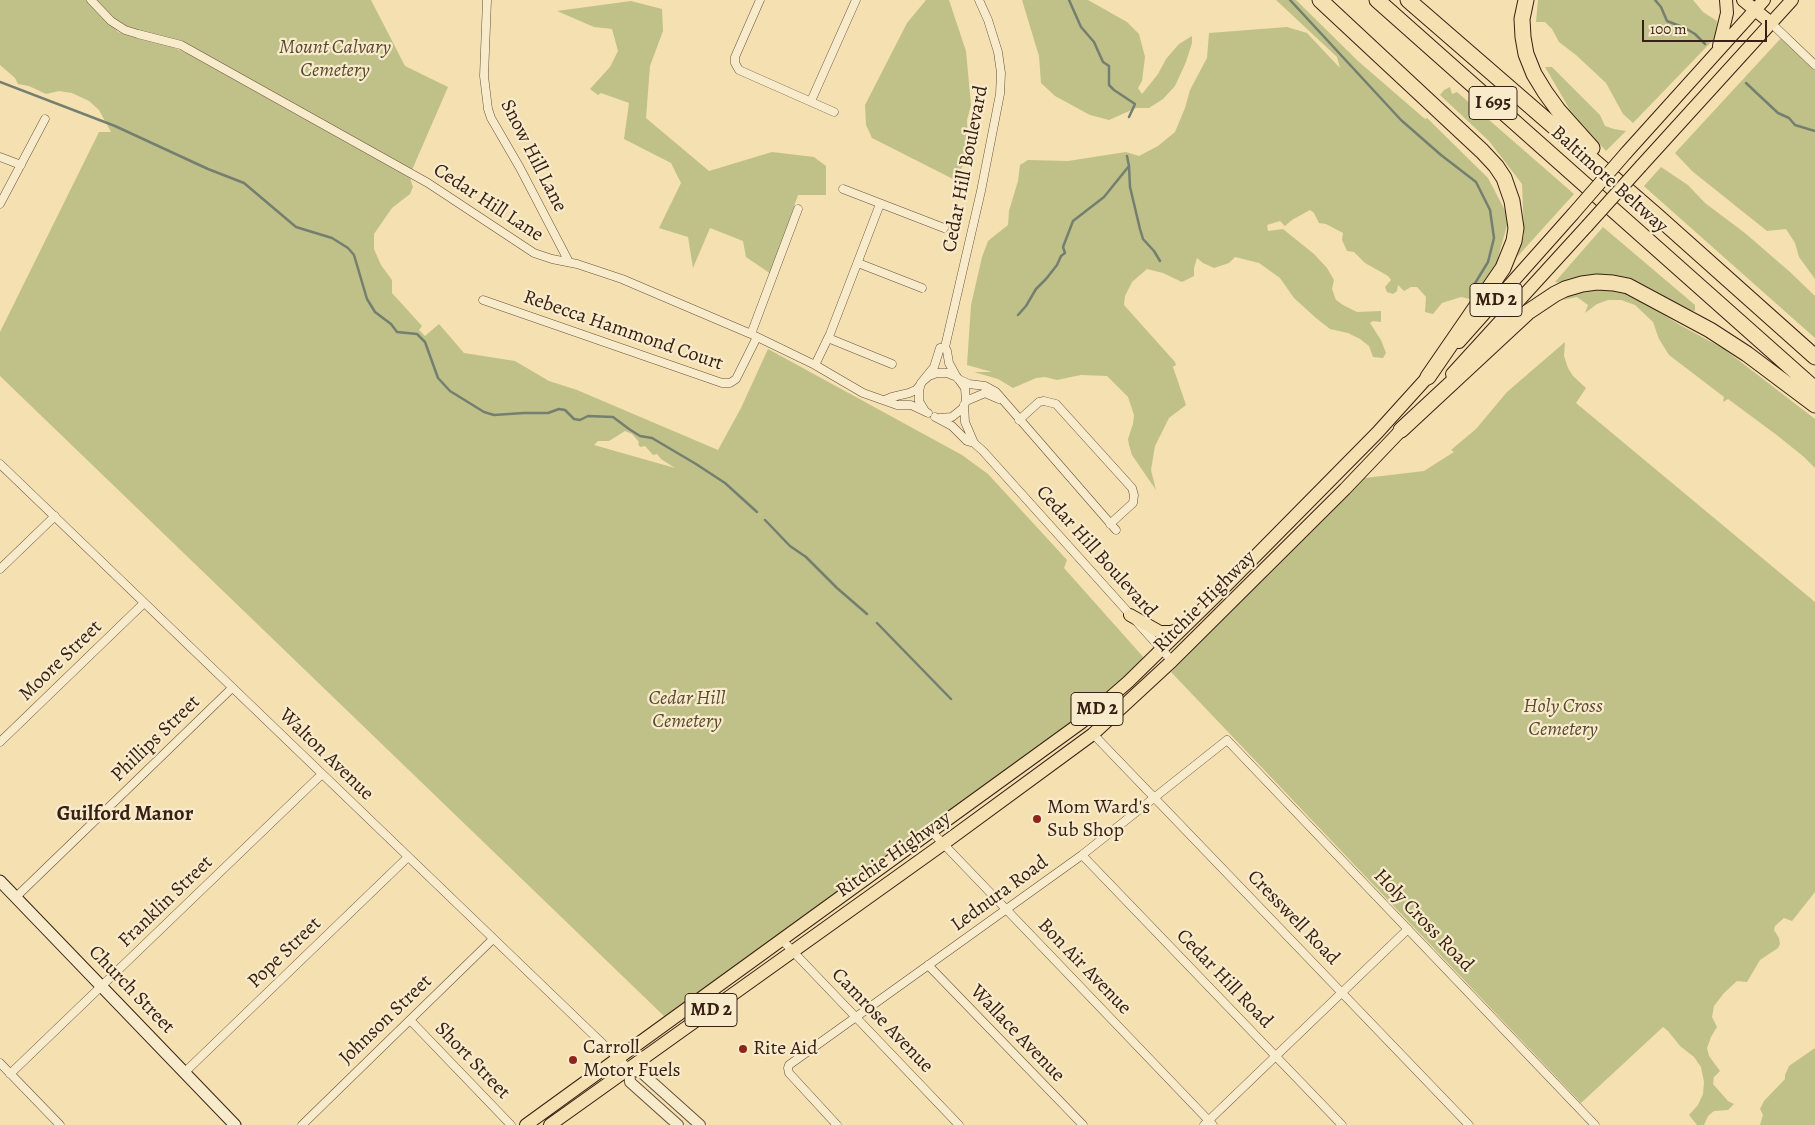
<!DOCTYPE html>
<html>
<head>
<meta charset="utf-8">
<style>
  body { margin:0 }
  #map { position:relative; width:1815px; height:1125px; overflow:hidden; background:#f4e0b1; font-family:Alegreya,serif }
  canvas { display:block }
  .scale { position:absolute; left:1642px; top:20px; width:125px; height:22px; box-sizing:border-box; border:2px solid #382114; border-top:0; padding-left:6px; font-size:15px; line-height:18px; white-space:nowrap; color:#382114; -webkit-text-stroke:4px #f8ebcc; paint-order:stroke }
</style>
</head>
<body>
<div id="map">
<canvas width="1815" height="1125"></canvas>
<div class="scale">100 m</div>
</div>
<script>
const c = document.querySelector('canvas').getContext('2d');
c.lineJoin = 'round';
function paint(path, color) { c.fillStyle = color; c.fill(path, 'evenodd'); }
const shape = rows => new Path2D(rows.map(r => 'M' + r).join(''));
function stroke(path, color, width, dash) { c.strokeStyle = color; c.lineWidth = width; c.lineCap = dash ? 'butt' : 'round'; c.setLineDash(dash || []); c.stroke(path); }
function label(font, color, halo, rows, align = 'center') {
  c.font = font + ' Alegreya,serif'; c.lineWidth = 4.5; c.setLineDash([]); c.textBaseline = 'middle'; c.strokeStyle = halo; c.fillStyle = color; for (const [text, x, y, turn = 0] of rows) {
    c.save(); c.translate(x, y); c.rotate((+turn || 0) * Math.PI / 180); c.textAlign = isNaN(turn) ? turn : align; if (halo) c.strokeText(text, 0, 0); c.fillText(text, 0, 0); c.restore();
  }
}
paint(shape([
  [0,0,88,0,118,32,132,37,170,46,188,54,410,178,413,187,410,194,392,208,374,234,374,249,381,265,392,280,392,293,422,326,419,330,425,336,439,324,464,353,515,361,549,381,577,390,718,450,741,408,768,349,962,455,988,474,1067,560,1064,568,1145,659,1079,718,665,1017,0,376,0,332,99,132,111,132,99,110,89,101,72,93,59,91,46,94,29,86,18,84,15,78,0,65],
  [625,431,632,434,639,442,638,444,640,447,645,446,653,455,657,454,661,459,675,468,594,445,598,441,609,441],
  [97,0,371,0,405,66,448,87,412,170,184,45,143,34,118,23],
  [926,0,949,0,966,51,971,105,967,120,968,156,955,180,872,138,866,125,865,105,907,23],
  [1022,0,1088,0,1127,22,1139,34,1145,57,1142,81,1138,88,1142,94,1158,74,1166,59,1179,44,1192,36,1192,43,1186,62,1175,86,1163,99,1149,108,1136,108,1109,120,1090,115,1055,96,1041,83,1039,56],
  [1276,0,1296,0,1358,61,1425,119,1427,118,1488,178,1509,218,1494,272,1474,300,1461,297,1442,303,1433,314,1425,312,1426,297,1417,287,1411,287,1404,291,1398,285,1397,291,1393,294,1387,292,1385,287,1391,280,1388,276,1365,263,1354,252,1347,251,1342,240,1343,233,1326,224,1319,223,1314,213,1310,210,1292,220,1285,226,1280,221,1267,225,1268,231,1283,229,1314,254,1327,268,1334,280,1332,289,1336,300,1343,305,1357,312,1381,311,1381,322,1373,321,1370,323,1381,340,1386,353,1383,358,1373,357,1369,346,1360,339,1348,333,1330,329,1316,318,1294,298,1280,278,1259,263,1235,257,1229,263,1214,268,1203,263,1197,258,1194,268,1194,276,1182,282,1163,273,1147,269,1132,282,1125,296,1124,305,1175,362,1176,365,1173,367,1186,405,1169,418,1155,446,1151,470,1156,490,1132,455,1129,445,1128,439,1133,424,1134,415,1128,397,1107,376,1081,375,1057,380,1045,377,1036,378,1013,388,998,379,974,372,992,372,967,365,971,305,982,257,988,241,1008,225,1009,211,1018,181,1020,165,1028,160,1068,161,1126,152,1139,156,1158,146,1175,132,1185,108,1190,90,1207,58,1209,33,1287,27,1307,33,1340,68,1337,57],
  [1538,0,1693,0,1703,12,1717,21,1716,37,1633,123,1623,114,1606,83,1576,55,1559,42,1552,29,1545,22,1536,22],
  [631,1,662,9,663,31,650,66,646,118,709,171,772,152,814,157,826,166,826,195,798,195,771,274,746,257,743,241,710,228,693,268,688,237,659,228,681,183,671,163,624,139,629,103,601,93,598,95,590,89,610,67,618,51,612,29,594,27,557,11],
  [1782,37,1815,70,1815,279,1799,257,1795,243,1786,229,1767,231,1692,171,1675,153],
  [1545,67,1552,67,1600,115,1605,126,1614,129,1626,131,1606,151,1570,110],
  [1450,87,1452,94,1457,92,1574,194,1517,257,1524,235,1522,184,1489,141,1440,95,1444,90],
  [1661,167,1688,185,1705,203,1745,233,1790,272,1815,296,1815,338,1646,188,1644,186],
  [1603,227,1695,305,1695,311,1687,310,1649,291,1608,274,1572,278,1563,283,1555,282],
  [1592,287,1627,292,1680,325,1724,349,1815,419,1815,468,1804,457,1778,436,1728,399,1723,402,1724,397,1669,355,1659,339,1653,322,1635,305,1621,300,1608,300,1597,304,1585,313,1588,305,1577,297,1563,300,1572,294],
  [1565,342,1564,356,1568,368,1573,376,1586,388,1576,403,1815,602,1815,892,1792,921,1784,918,1775,926,1774,930,1779,938,1780,944,1778,948,1760,960,1747,982,1737,981,1724,993,1714,1006,1712,1017,1717,1027,1711,1037,1707,1048,1709,1056,1720,1071,1714,1077,1713,1084,1728,1101,1734,1104,1728,1110,1714,1111,1708,1116,1704,1125,1697,1125,1689,1115,1698,1105,1703,1094,1704,1082,1701,1067,1694,1057,1680,1046,1668,1031,1663,1027,1581,1103,1171,672,1365,478,1424,471,1454,452,1451,450,1476,429,1507,392],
  [1815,1048,1815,1125,1760,1125,1763,1115,1760,1109,1764,1101,1785,1079,1785,1075,1789,1066]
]), '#c0c188');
stroke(shape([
  [1069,0,1081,27,1094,42,1103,62,1109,66,1109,85,1114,90,1135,104,1129,117],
  [1290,0,1401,120,1441,155,1476,182,1490,210,1494,238,1488,262,1474,285],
  [1655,0,1661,7,1667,21,1685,28,1695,34,1705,44],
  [0,82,115,126,208,169,244,183,296,227,332,238,348,248,354,255,367,299,375,312,391,324,397,332,417,334,425,342,438,378,450,391,484,412,494,415,524,413,548,413,559,409,565,410,574,419,580,420,588,416,613,417,629,429,640,436,652,438,696,464,725,483,757,512],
  [1746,83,1778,113,1789,118,1795,125,1815,131],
  [1129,166,1130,187,1140,229,1143,239,1154,251,1160,261],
  [1018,315,1026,306,1036,289,1046,279,1057,265,1061,256,1065,253,1063,247,1073,221,1104,197,1129,166,1127,156],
  [765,520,790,546,806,557,837,588,867,614],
  [877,623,951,699]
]), '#747f70', 2.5);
const minor = shape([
  [91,0,111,21,125,30,138,34,181,45,428,183,534,253,552,259,577,264,622,279,751,334,815,365,863,393,897,405,911,405,928,413],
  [487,0,484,76,488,109,491,118,520,168,569,262],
  [760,0,735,57,735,63,739,70,834,112],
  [1771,23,1815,65],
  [811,101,856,0],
  [0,157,21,165],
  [843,189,944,228],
  [0,204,45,119],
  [858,263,922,288],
  [483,300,722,383,730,383,736,379,757,337],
  [751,334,798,209],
  [828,338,892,364],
  [815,365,830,334,880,204],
  [956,376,949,363,947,351,945,347,981,191,1000,94,1001,73,998,52,988,20,979,0],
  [958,379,969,384,985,386,996,392,1116,530],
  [923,381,929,376,937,373,947,373,957,377,965,388,966,401,963,408,952,417,940,418],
  [885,400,892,397,909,393,916,390,921,384],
  [966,401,985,393,999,399],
  [964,405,965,422,974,443],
  [925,411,919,401,919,391,921,383,934,367,940,348,945,347],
  [935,417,952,426,967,441,974,443,983,451,1172,661],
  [1019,420,1039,402,1044,401,1056,404,1132,488,1134,495,1133,503,1110,524],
  [0,464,629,1069],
  [0,569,55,516],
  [1093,734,1469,1125],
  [0,742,144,603],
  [932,832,1213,1125],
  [1082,855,1342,1125],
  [16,897,232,688],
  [782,940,959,1125],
  [928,965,1083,1125],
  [410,1020,511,1125],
  [0,1063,60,1125],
  [185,1072,408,857],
  [10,1074,322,774],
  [302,1125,493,939],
  [837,1125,789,1073,788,1068,789,1065,1082,855,1227,740,1595,1125],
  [1204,1125,1408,929]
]);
const tertiary = shape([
  [678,1125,630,1082,629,1069,642,1073,700,1125]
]);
const secondary = shape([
  [0,881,235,1125]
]);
const primary = shape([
  [1743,0,1771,23],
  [1719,46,1727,13,1726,0],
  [1626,153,1764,0],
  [1641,166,1792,0],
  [1459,342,1573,214],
  [1452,374,1587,226],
  [1130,615,1160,632,1171,632,1181,629],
  [526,1125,1082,722,1128,682,1217,595,1377,433,1434,370],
  [550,1125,943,844,1093,734,1172,661,1345,489,1407,424]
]);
const motorway = shape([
  [1320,0,1482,151,1496,166,1504,178,1512,201,1516,228,1514,241,1503,268,1428,377],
  [1377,0,1815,389],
  [1408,0,1657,216,1815,357],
  [1526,0,1522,19,1523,37,1526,54,1534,74,1545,92,1558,110,1592,148],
  [1401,430,1528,312,1555,294,1565,289,1582,284,1597,282,1613,283,1628,286,1710,330,1747,354,1815,405]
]);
stroke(minor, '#67513b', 9);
stroke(tertiary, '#67513b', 12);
stroke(secondary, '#382114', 13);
stroke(primary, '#382114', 14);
stroke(motorway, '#382114', 17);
stroke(minor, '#f8ebcc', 8);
stroke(tertiary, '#f8ebcc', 10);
stroke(secondary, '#f8ebcc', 11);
stroke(primary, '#f4e0b1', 12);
stroke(motorway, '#f4e0b1', 15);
const primaryBridge = shape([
  [1573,214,1626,153],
  [1587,226,1641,166]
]);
stroke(primaryBridge, '#382114', 14, []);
stroke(primaryBridge, '#f4e0b1', 12);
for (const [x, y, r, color] of [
  [1037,819,5,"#8f2418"],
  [743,1049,5,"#8f2418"],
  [573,1060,5,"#8f2418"]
]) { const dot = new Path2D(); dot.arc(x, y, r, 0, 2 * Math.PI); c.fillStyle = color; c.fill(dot); stroke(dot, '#f8ebcc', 2); }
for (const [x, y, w] of [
  [1493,103,48],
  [1496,300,52],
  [1097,709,52],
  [711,1010,52]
]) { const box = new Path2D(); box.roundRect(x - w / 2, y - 16.5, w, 33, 4); c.fillStyle = '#f8ebcc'; c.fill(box); stroke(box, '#382114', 1); }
label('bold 19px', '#382114', null, [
  ["I 695",1493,103],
  ["MD 2",1496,300],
  ["MD 2",1097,709],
  ["MD 2",711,1010]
]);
label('italic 20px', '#5a4931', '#f8ebcc', [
  ["Mount Calvary",335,48],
  ["Cemetery",335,71],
  ["Cedar Hill",687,699],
  ["Cemetery",687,722],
  ["Holy Cross",1563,707],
  ["Cemetery",1563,730]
]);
label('20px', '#382114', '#f8ebcc', [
  ["Snow Hill Lane",533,156,63],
  ["Cedar Hill Boulevard",966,169,-79],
  ["Baltimore Beltway",1609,180,42],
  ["Cedar Hill Lane",488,203,33],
  ["Rebecca Hammond Court",623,331,19],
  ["Cedar Hill Boulevard",1096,552,48],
  ["Ritchie Highway",1205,602,-45],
  ["Moore Street",61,661,-44],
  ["Phillips Street",156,739,-44],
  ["Walton Avenue",326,755,44],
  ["Ritchie Highway",894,855,-35],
  ["Lednura Road",1000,894,-36],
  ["Franklin Street",166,902,-44],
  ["Cresswell Road",1293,918,46],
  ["Holy Cross Road",1423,921,46],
  ["Pope Street",285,953,-44],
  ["Bon Air Avenue",1084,967,46],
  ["Cedar Hill Road",1224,979,46],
  ["Church Street",131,990,46],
  ["Johnson Street",386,1020,-44],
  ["Camrose Avenue",882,1021,46],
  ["Wallace Avenue",1017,1034,46],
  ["Short Street",472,1061,46]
]);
label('20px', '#382114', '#f8ebcc', [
  ["Mom Ward's",1047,808],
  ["Sub Shop",1047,831],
  ["Carroll",583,1048],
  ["Motor Fuels",583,1071],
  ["Rite Aid",753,1049]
], 'left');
label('bold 21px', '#382114', '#f8ebcc', [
  ["Guilford Manor",125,815]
]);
</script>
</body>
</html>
